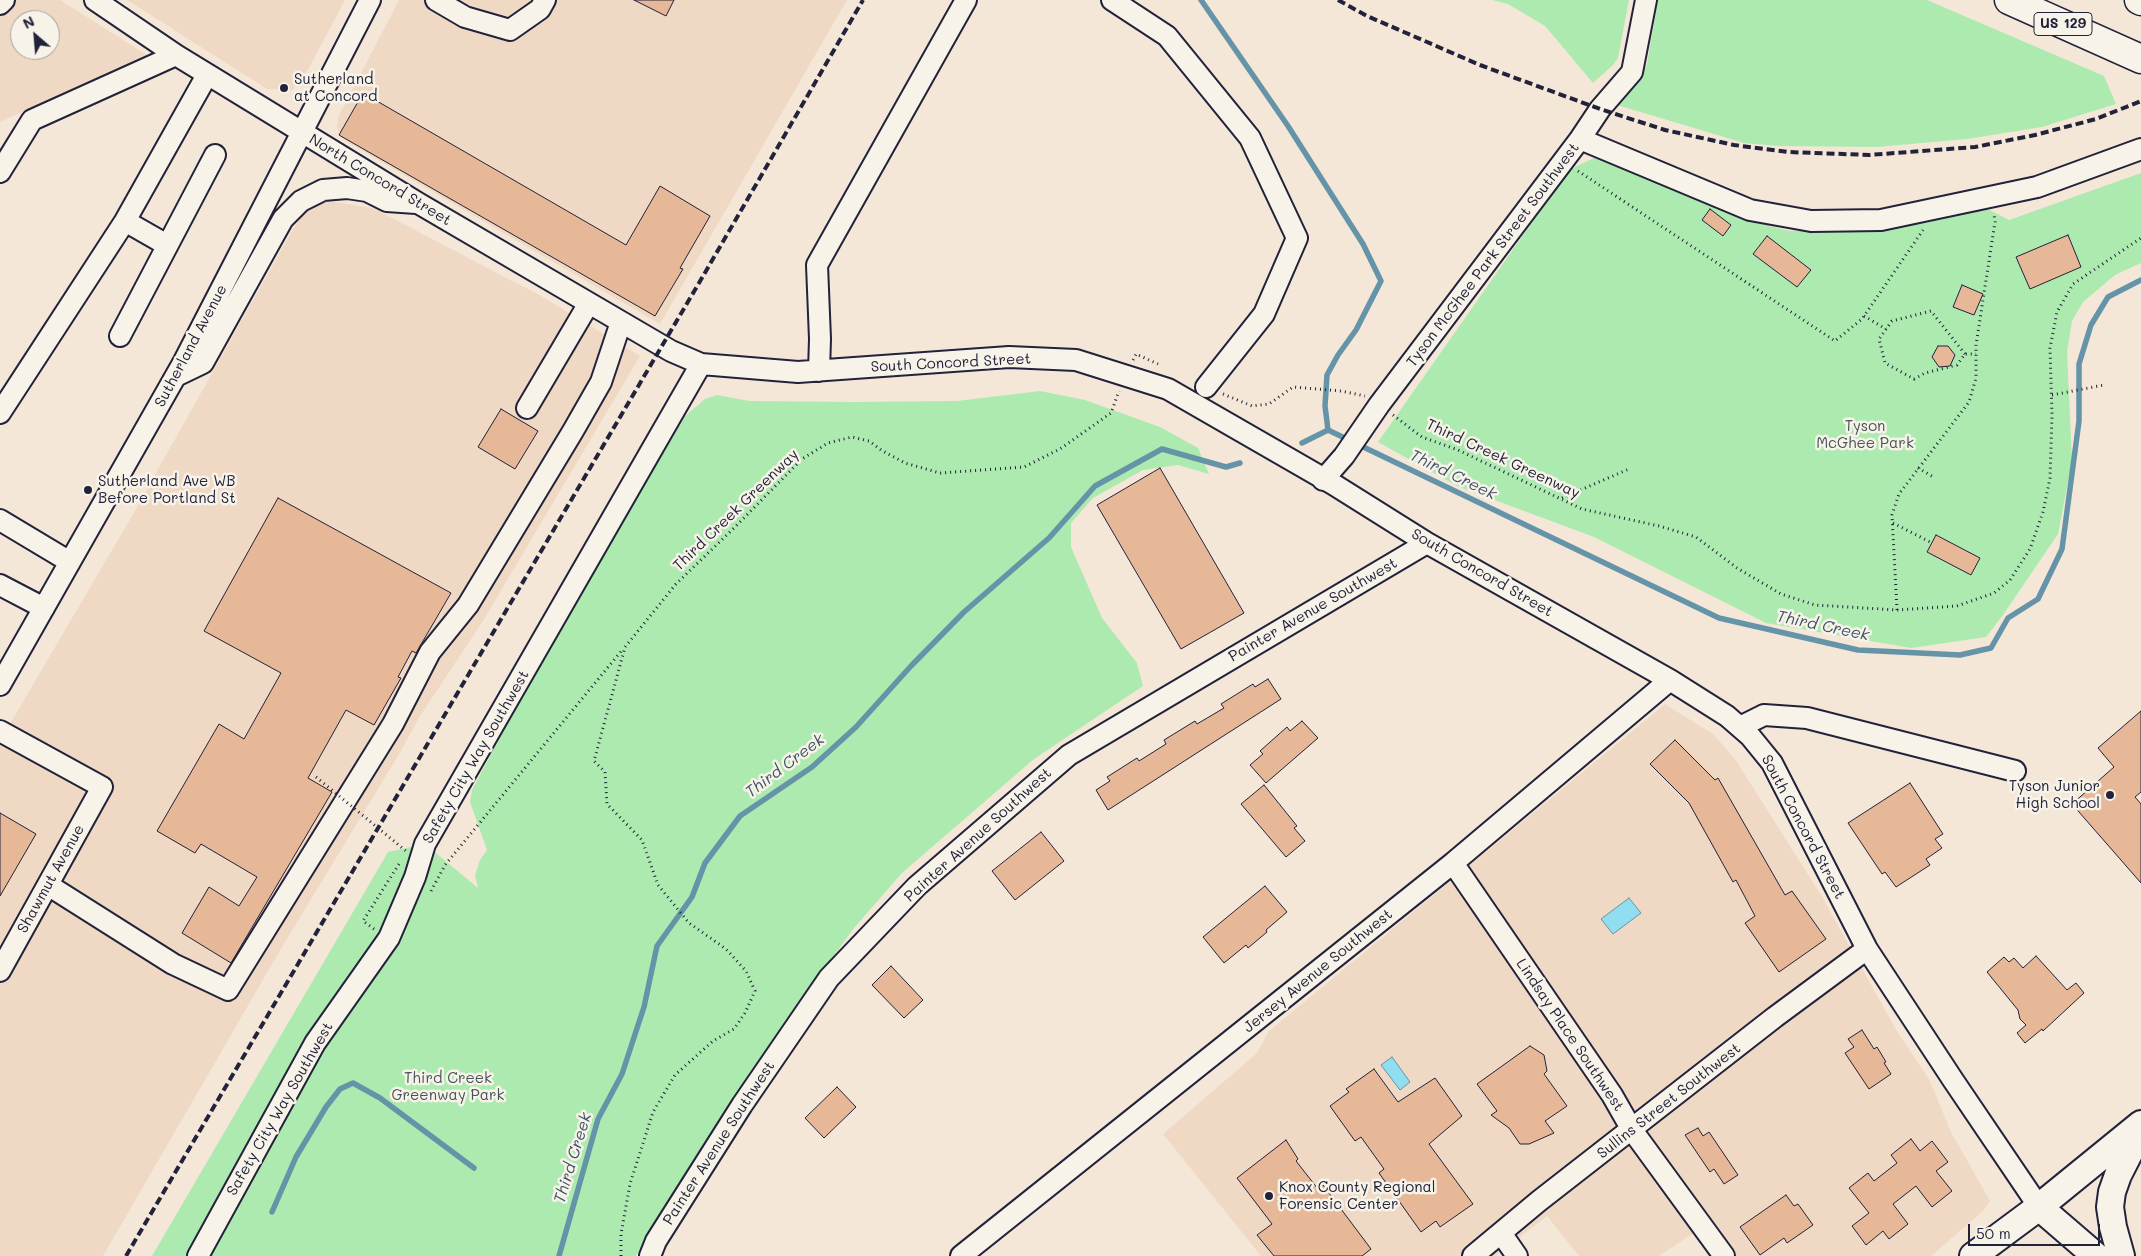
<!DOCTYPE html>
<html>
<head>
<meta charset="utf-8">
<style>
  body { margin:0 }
  #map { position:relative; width:2141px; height:1256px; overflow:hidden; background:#f4e7d8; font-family:Mali,sans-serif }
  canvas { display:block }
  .north { position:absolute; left:10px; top:10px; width:50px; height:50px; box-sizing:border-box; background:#f7f3e8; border:1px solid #a29fa3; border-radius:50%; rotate:333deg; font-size:14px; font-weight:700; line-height:20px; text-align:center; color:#22223b }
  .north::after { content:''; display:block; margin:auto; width:18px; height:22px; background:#22223b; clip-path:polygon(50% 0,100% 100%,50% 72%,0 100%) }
  .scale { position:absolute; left:1968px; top:1224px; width:132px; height:22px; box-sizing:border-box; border:2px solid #22223b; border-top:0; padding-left:6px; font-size:15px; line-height:18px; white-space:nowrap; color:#22223b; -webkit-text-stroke:4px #f7f3e8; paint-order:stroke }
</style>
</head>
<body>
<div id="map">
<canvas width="2141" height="1256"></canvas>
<div class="north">N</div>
<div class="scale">50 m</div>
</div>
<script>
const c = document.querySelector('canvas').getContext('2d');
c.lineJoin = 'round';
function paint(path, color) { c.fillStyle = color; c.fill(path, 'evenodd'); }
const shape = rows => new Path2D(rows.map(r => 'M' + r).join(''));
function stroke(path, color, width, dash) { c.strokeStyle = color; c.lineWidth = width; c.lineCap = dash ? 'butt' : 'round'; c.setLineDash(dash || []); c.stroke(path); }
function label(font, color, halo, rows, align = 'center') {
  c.font = font + ' Mali,sans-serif'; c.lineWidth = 5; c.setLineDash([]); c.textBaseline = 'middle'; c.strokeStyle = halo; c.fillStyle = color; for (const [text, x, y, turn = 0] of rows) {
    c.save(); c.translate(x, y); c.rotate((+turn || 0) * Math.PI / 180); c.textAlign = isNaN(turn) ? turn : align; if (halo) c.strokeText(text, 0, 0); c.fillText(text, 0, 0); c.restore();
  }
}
paint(shape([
  [0,0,60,0,147,55,0,122],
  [20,20,50,20,50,50,20,50],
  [127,0,345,0,309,68,292,90,267,89],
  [399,0,847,0,660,324,342,139,337,128,338,117],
  [329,201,373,208,541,296,640,356,483,621,422,713,398,756,282,947,103,1256,0,1256,0,741,129,521,293,229,307,209],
  [1665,704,1713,734,1735,759,1821,895,1898,1033,1929,1079,1951,1132,1990,1201,1983,1211,1931,1256,1712,1256,1695,1232,1659,1256,1579,1256,1547,1216,1495,1256,1261,1256,1163,1134,1257,1053,1269,1031]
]), '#f0d9c4');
paint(shape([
  [1492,0,1629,0,1618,58,1612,66,1593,83,1545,26,1508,4],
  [1658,0,1927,0,2104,76,2116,104,2042,127,1967,139,1877,147,1779,146,1744,143,1617,105,1634,84,1647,64],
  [1594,158,1614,161,1769,226,1790,231,1861,231,1925,223,1984,207,2009,220,2141,173,2141,263,2115,275,2083,302,2072,321,2067,352,2072,461,2058,534,2003,615,1986,637,1911,648,1766,623,1594,537,1457,486,1378,442,1552,194,1571,169],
  [1040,391,1085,400,1160,427,1198,448,1209,474,1178,465,1143,470,1093,498,1071,523,1071,547,1102,618,1137,663,1143,686,1034,759,902,873,854,928,783,1026,730,1104,636,1256,152,1256,388,852,425,844,478,888,475,875,480,860,487,850,470,802,472,790,516,707,684,417,705,399,717,395,749,401,854,402,957,401]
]), '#adeab0');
const water = shape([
  [1629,898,1641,913,1613,934,1601,919,1629,898],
  [1392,1057,1410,1082,1400,1090,1381,1065,1392,1057]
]);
paint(water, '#91def0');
stroke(water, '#6593a8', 1);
stroke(shape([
  [1201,0,1288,126,1363,244,1381,281,1356,330,1338,355,1327,375,1325,406,1328,430],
  [1302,443,1328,430,1719,618,1858,650,1960,655,1991,648,2008,618,2038,599,2062,549,2079,421,2079,364,2091,325,2108,297,2141,280],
  [272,1212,296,1157,326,1107,340,1089,353,1083,380,1098,474,1168],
  [559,1256,598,1119,622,1074,644,1007,657,946,692,897,705,863,740,816,812,767,856,727,911,666,964,612,1049,538,1095,486,1162,449,1226,467,1240,463]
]), '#6593a8', 5.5);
const building = shape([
  [634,0,674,0,666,16,634,0],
  [363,93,626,245,660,186,710,216,680,268,683,269,655,316,339,135,363,93],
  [1710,209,1731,225,1723,236,1702,220,1710,209],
  [2068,235,2081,267,2030,289,2016,257,2068,235],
  [1767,236,1811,270,1797,287,1753,254,1767,236],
  [1962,285,1983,294,1974,315,1953,307,1962,285],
  [1938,346,1948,346,1955,355,1950,366,1939,367,1932,357,1938,346],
  [501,409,538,431,515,469,478,447,501,409],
  [1160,468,1244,613,1181,649,1097,505,1160,468],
  [278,498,451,593,416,653,412,651,398,677,401,678,374,725,346,710,308,778,332,792,231,963,182,933,209,887,239,906,257,877,201,844,195,853,157,831,219,724,244,739,281,673,204,631,278,498],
  [1936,535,1980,558,1971,575,1927,552,1936,535],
  [1268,679,1281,699,1108,810,1096,790,1110,781,1107,777,1137,758,1139,761,1166,744,1164,740,1195,721,1197,724,1224,708,1221,704,1253,684,1255,687,1268,679],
  [2141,711,2141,792,2135,797,2141,804,2141,883,2072,804,2114,767,2098,748,2141,711],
  [1302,721,1318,738,1266,783,1250,765,1263,754,1260,751,1287,727,1290,731,1302,721],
  [1675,740,1715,780,1718,778,1785,895,1792,891,1826,939,1779,972,1745,923,1755,916,1736,880,1733,882,1689,803,1650,764,1675,740],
  [1910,783,1943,834,1935,839,1942,848,1926,859,1930,865,1896,887,1885,872,1882,874,1848,823,1910,783],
  [1264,785,1297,826,1294,828,1305,841,1286,857,1241,804,1264,785],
  [0,813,36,834,0,896,0,813],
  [1041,832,1064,861,1015,900,992,871,1041,832],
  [1265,886,1287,912,1266,930,1267,932,1248,948,1246,945,1224,963,1203,937,1265,886],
  [2036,956,2067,990,2076,983,2084,993,2043,1031,2042,1029,2025,1043,2017,1033,2026,1025,2020,1019,2018,1010,1987,972,2004,957,2009,962,2014,958,2023,968,2036,956],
  [891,966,923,1000,904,1018,872,985,891,966],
  [1862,1030,1874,1049,1877,1047,1886,1062,1884,1063,1891,1074,1869,1089,1845,1053,1854,1047,1848,1039,1862,1030],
  [1530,1046,1544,1055,1547,1071,1544,1074,1567,1106,1545,1121,1554,1133,1529,1144,1520,1144,1509,1128,1491,1115,1497,1111,1477,1084,1530,1046],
  [1374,1069,1398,1102,1435,1078,1462,1116,1429,1144,1473,1204,1440,1227,1436,1221,1421,1232,1379,1173,1384,1169,1361,1137,1355,1141,1330,1106,1349,1092,1346,1089,1374,1069],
  [837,1087,856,1107,824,1138,805,1118,837,1087],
  [1698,1128,1703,1136,1709,1132,1738,1175,1724,1184,1714,1169,1710,1172,1685,1135,1698,1128],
  [1911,1139,1920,1151,1932,1141,1948,1162,1936,1171,1952,1191,1932,1207,1916,1186,1893,1204,1908,1224,1889,1239,1883,1231,1866,1245,1852,1226,1869,1213,1849,1188,1868,1173,1874,1181,1897,1163,1891,1155,1911,1139],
  [1286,1140,1298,1159,1296,1161,1318,1189,1323,1185,1371,1249,1362,1256,1274,1256,1257,1235,1272,1224,1237,1178,1286,1140],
  [1786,1195,1794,1206,1798,1204,1813,1225,1787,1243,1784,1238,1760,1255,1740,1227,1786,1195]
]);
paint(building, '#e6b897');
stroke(building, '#22223b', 1);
const minor = shape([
  [95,0,176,55,418,203,671,351,701,364,798,372,1009,357,1076,360,1168,389,1333,484,1427,543,1670,680,1727,716,1750,736,1772,763,1867,949,1953,1080,2039,1207],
  [436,0,465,17,510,30,540,9,545,0],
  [1112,0,1167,36,1250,138,1297,238,1264,314,1206,387],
  [0,4,4,0],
  [1580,139,1600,109,1632,72,1646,0],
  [0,172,32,120,176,55],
  [125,221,167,245],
  [120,336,215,155],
  [819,371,820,339,817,265,966,0],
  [176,376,203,363,283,219,301,201,323,190,347,188,367,191,387,201,416,203],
  [527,408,589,303],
  [0,413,125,221,207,75],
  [1323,480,1344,456,1379,405,1580,139,1750,210,1811,221,1881,220,2037,187,2141,149],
  [0,520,70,562],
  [0,585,44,608],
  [0,685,183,363,370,0],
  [1740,727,1764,715,1807,718,2015,771],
  [0,731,102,787,0,971],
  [1453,863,1612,1095,1632,1130,1724,1256],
  [48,885,173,964,228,990,393,724,430,652,468,605,573,431,601,382,621,322],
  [1501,1233,1517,1256],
  [198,1256,315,1043,389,938,415,877,425,844,701,364],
  [650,1256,656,1241,742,1105,829,978,917,886,1069,755,1427,543],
  [961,1256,1453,863,1670,680],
  [1473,1256,1539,1201,1775,1017,1867,949]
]);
const major = shape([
  [2039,1207,2096,1256],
  [1973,1256,2039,1207,2141,1124],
  [2121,1256,2113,1227,2110,1207,2112,1192,2118,1175,2141,1130]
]);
const highway = shape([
  [2009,0,2141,59],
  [2139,0,2141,1]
]);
stroke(minor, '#22223b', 24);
stroke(major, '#22223b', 30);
stroke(highway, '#22223b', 31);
stroke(shape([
  [1578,171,1835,341,1862,319,1923,230],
  [1864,316,1886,329],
  [1965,354,1931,311,1892,321,1879,339,1885,363,1914,379,1925,373,1957,365,1965,354,1976,354],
  [1133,360,1136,354,1158,364],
  [1223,394,1252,406,1269,404,1293,387,1341,391,1365,396],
  [2052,395,2104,385],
  [1393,415,1422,437,1458,450,1582,509,1659,526,1696,537,1737,568,1781,594,1815,605,1897,610,1957,606,1994,593,2010,580,2030,549,2043,512,2050,478,2052,415,2050,348,2057,312,2073,284,2141,238],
  [1918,468,1935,478],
  [1562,498,1629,469],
  [1893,523,1932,543],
  [1897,610,1892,515,1899,494,1969,402,1976,378,1976,345,1995,222,1994,214],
  [431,891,445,865,623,649],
  [374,929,363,921,399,864],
  [621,1256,621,1234,630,1184,653,1112,675,1075,713,1041,734,1029,745,1013,755,991,746,971,726,949,689,923,658,885,642,840,607,804,605,772,594,761,625,647,676,584,733,529,802,459,828,443,852,437,869,441,881,450,905,463,940,473,1024,467,1060,449,1111,413,1119,391]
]), '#22223b', 3, [1, 4]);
stroke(minor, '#f7f3e8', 20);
stroke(major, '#f7f3e8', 26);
stroke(highway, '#f7f3e8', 28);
stroke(shape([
  [1338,0,1367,16,1480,65,1600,109,1665,130,1734,145,1788,152,1869,155,1975,147,2035,135,2096,119,2141,101],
  [126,1256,699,283,863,0]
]), '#22223b', 4, [8, 4]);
stroke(shape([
  [316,777,406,851]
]), '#22223b', 3, [1, 4]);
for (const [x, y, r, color] of [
  [284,88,5,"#22223b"],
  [88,490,5,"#22223b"],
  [2110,795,5,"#22223b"],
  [1269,1196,5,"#22223b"]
]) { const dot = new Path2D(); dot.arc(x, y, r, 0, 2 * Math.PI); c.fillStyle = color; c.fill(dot); stroke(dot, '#f7f3e8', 2); }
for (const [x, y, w] of [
  [2063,24,58]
]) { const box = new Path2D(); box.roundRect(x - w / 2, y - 11.5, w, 23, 4); c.fillStyle = '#f7f3e8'; c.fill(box); stroke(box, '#22223b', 1); }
label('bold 14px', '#22223b', null, [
  ["US 129",2063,24]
]);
label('15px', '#22223b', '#f7f3e8', [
  ["Sutherland",294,79],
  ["at Concord",294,96],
  ["Sutherland Ave WB",98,481],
  ["Before Portland St",98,498],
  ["Tyson Junior",2100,786,"right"],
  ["High School",2100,803,"right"],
  ["Knox County Regional",1279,1187],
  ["Forensic Center",1279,1204]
], 'left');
label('15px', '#22223b', '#f7f3e8', [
  ["North Concord Street",380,180,31],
  ["Tyson McGhee Park Street Southwest",1493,255,-53],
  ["Sutherland Avenue",191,346,-62],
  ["South Concord Street",951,363,-3],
  ["Third Creek Greenway",1503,459,25],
  ["Third Creek Greenway",736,510,-44],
  ["South Concord Street",1482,573,30],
  ["Painter Avenue Southwest",1313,610,-30],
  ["Safety City Way Southwest",476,757,-60],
  ["South Concord Street",1803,827,62],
  ["Painter Avenue Southwest",978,835,-42],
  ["Shawmut Avenue",51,879,-61],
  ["Jersey Avenue Southwest",1318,971,-39],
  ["Lindsay Place Southwest",1570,1035,56],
  ["Sullins Street Southwest",1669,1101,-38],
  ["Safety City Way Southwest",280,1109,-60],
  ["Painter Avenue Southwest",719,1143,-57]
]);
label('15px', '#455458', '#f7f3e8', [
  ["Tyson",1865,426],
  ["McGhee Park",1865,443],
  ["Third Creek",448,1078],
  ["Greenway Park",448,1095]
]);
label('italic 16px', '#3e5168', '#f7f3e8', [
  ["Third Creek",1453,475,26],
  ["Third Creek",1823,626,12],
  ["Third Creek",785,766,-37],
  ["Third Creek",573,1158,-73]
]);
</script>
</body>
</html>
